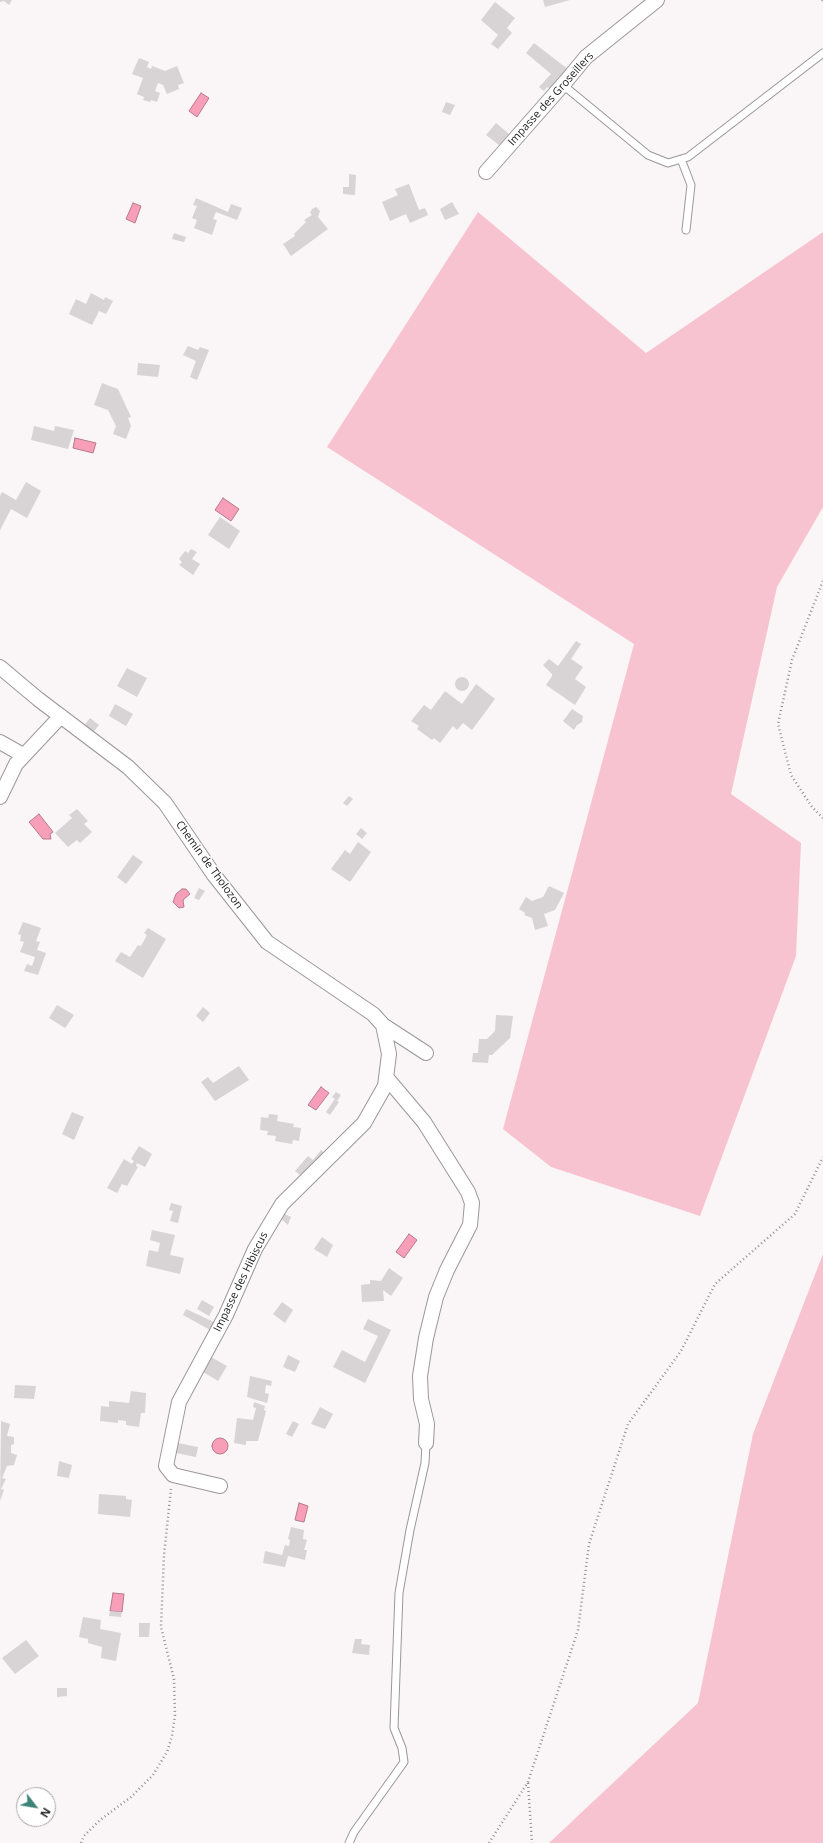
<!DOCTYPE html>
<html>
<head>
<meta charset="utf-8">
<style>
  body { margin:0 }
  #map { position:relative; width:823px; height:1843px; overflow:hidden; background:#faf5f6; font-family:"Open Sans",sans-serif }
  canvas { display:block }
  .north { position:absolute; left:16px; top:1787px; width:40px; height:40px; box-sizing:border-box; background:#fff; border:1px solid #a7a6a7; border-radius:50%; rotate:121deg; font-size:11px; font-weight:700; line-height:16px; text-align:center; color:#232122 }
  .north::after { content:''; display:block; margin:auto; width:14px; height:18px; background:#3f8478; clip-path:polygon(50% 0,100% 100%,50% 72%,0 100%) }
</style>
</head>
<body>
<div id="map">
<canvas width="823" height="1843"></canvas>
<div class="north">N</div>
</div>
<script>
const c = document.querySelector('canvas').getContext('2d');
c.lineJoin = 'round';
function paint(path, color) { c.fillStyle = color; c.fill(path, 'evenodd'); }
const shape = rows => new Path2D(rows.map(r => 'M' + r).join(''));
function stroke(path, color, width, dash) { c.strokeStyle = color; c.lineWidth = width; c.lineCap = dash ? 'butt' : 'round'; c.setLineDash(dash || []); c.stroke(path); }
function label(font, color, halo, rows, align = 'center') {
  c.font = font + ' "Open Sans",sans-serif'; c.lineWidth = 3; c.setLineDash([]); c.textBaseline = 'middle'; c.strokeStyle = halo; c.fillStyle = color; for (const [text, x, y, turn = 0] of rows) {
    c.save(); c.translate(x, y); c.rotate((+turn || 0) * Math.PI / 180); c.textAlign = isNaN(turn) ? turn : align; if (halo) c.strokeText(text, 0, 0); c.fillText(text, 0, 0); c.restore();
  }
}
paint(shape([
  [478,212,646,353,823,232,823,507,777,587,731,794,801,843,796,956,700,1216,551,1167,503,1129,634,644,327,447],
  [823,1254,823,1843,549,1843,698,1703,753,1434]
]), '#f8c3d1');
const water = shape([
  [201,93,209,98,197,117,189,111,201,93],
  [133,203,141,206,135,223,126,219,133,203],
  [75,438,96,443,93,453,73,448,75,438],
  [223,498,239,509,231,521,215,510,223,498],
  [39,814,53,832,50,834,51,839,43,839,29,822,39,814],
  [182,889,186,889,190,894,183,900,184,907,179,908,173,902,176,894,182,889],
  [321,1087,329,1093,316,1110,308,1105,321,1087],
  [409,1234,417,1240,404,1258,396,1252,409,1234],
  '212 1446a8 8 0 1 1 16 0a8 8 0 1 1-16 0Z',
  [299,1503,308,1506,304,1522,295,1520,299,1503],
  [113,1593,124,1594,122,1612,110,1611,113,1593]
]);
paint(water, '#f79fb9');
stroke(water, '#b7798c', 1);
paint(shape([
  [0,0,12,0,9,5,4,1,0,2],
  [543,0,570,0,545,7],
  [495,2,515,18,507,28,512,33,498,49,491,44,498,35,481,20],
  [534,43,569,70,553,91,547,87,544,91,539,87,551,74,526,53],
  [139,58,149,62,147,67,151,69,152,66,165,71,177,66,184,83,178,85,179,89,167,94,163,85,158,83,155,91,160,93,157,102,151,100,150,102,143,100,144,97,137,94,143,78,132,74],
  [446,102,455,105,450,115,442,112],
  [496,123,509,134,499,145,486,135],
  [349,174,356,175,355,195,343,194,343,187,349,187],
  [409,184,419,210,425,208,428,215,410,223,406,214,390,221,382,202,398,195,395,189],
  [196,198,228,212,231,204,242,208,237,220,216,212,213,219,217,220,212,235,194,228,197,220,192,218,197,206,193,205],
  [452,202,459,214,445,220,440,209],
  [316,207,320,211,318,217,328,229,291,256,283,244,295,236,294,234,306,222,304,220,312,215,310,213,312,209],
  [174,233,186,237,184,242,172,239],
  [91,293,104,300,105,297,113,301,106,314,99,311,92,325,69,314,76,299,86,304],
  [188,346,198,350,200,347,209,350,197,380,190,377,196,361,183,355],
  [138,363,160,365,158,377,137,375],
  [102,383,118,389,131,417,128,418,131,426,126,439,113,434,116,426,108,410,94,405],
  [34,426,54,431,55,426,74,430,68,449,31,440],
  [26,482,41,491,27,518,11,509,0,530,0,496,2,492,16,500],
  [220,517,240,531,229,549,208,535],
  [191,549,197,552,192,559,200,564,193,575,179,565,182,562,179,559,185,551,188,553],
  [576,641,581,644,571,659,583,667,575,679,586,687,575,705,546,685,552,676,552,674,543,665,549,659,558,666],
  [127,668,147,678,137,697,117,686],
  '455 684a7 7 0 1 1 14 0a7 7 0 1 1-14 0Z',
  [476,684,495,699,472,730,463,723,457,730,453,726,440,743,434,738,432,740,417,729,419,726,411,721,424,705,431,710,445,691,462,704],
  [115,704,133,714,126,726,109,716],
  [572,709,583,716,582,722,577,725,574,730,563,721],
  [90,718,99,725,92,734,83,727],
  [349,796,353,799,347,806,343,803],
  [77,809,88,821,84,824,92,832,80,843,77,840,68,847,55,833,72,818,69,815],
  [361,828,367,833,362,839,356,834],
  [358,842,371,852,350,882,331,869,345,850,350,854],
  [133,855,143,862,126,884,117,877],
  [549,886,564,893,555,910,544,914,548,926,535,930,532,918,524,915,525,913,519,909,526,897,532,901,543,897],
  [199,888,205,891,199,900,194,898],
  [23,922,41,928,36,941,40,942,37,950,46,953,38,975,24,971,27,964,32,966,35,957,20,952,24,942,20,941,21,935,18,934],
  [148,928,166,939,143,978,115,961,121,952,130,957,138,945,141,946,147,935,144,933],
  [57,1005,74,1015,65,1028,49,1018],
  [203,1007,210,1013,203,1022,196,1016],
  [496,1015,513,1016,510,1038,492,1055,489,1055,488,1063,472,1062,473,1053,478,1053,479,1039,487,1039,495,1031],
  [239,1066,249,1080,215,1101,201,1082,208,1077,213,1083],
  [336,1092,341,1095,337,1101,339,1102,330,1115,326,1112,335,1099,332,1097],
  [72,1112,84,1117,74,1140,62,1134],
  [269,1114,278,1115,277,1121,294,1124,293,1127,301,1128,299,1141,293,1140,292,1144,275,1141,276,1136,267,1135,268,1131,260,1130,261,1117,268,1118],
  [139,1146,152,1154,145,1167,137,1163,136,1166,138,1167,127,1186,122,1184,117,1193,107,1188,124,1159,132,1164,134,1161,131,1159],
  [321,1150,326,1154,305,1179,295,1171,308,1156,313,1160],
  [171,1203,182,1206,178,1223,170,1221,173,1211,169,1210],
  [283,1213,291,1217,288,1225,280,1218],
  [152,1230,175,1235,170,1255,184,1258,180,1274,146,1266,149,1250,158,1252,160,1243,150,1240],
  [322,1237,333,1245,327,1257,314,1249],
  [389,1268,403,1278,391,1296,383,1290,384,1301,362,1302,361,1285,370,1284,370,1280,381,1281],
  [202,1300,214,1307,209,1316,197,1309],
  [282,1302,293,1310,285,1323,273,1314],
  [186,1309,216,1323,212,1331,183,1315],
  [368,1319,391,1330,365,1383,333,1367,342,1350,365,1362,378,1336,363,1329],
  [288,1355,300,1361,295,1372,283,1367],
  [211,1357,227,1366,218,1381,203,1372],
  [250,1376,272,1381,271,1386,266,1385,265,1393,269,1394,267,1403,247,1397],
  [15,1385,36,1386,34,1399,14,1398],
  [131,1391,146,1393,145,1413,141,1413,139,1427,126,1425,126,1421,118,1420,118,1423,100,1421,101,1406,109,1407,109,1401,129,1403],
  [254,1402,265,1406,264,1410,266,1411,258,1441,246,1441,246,1445,234,1443,237,1418,253,1420,256,1408,253,1407],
  [320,1407,333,1414,325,1429,311,1424],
  [1,1421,10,1424,7,1436,14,1437,14,1444,11,1445,11,1453,17,1455,14,1465,7,1466,2,1478,6,1479,1,1489,4,1490,0,1501],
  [293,1421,299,1424,292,1437,286,1434],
  [178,1443,198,1447,196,1457,176,1453],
  [59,1461,72,1465,69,1478,57,1476],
  [99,1494,126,1496,126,1499,132,1500,130,1517,98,1514],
  [291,1527,304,1530,303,1539,307,1540,304,1550,307,1550,305,1560,288,1556,285,1567,263,1563,265,1551,282,1555,285,1545,289,1546,290,1540,288,1539],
  [110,1611,122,1612,121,1617,109,1616],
  [83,1617,101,1620,100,1629,121,1633,116,1661,101,1658,102,1647,88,1643,88,1639,79,1637],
  [139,1623,150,1623,149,1637,139,1637],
  [355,1639,362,1639,361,1644,370,1645,369,1655,352,1653],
  [26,1640,39,1656,15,1674,2,1658],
  [57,1688,67,1688,67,1696,57,1697]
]), '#d8d3d4');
const service = shape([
  [563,85,648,155,668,163,688,157,823,53],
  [681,159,691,185,686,230],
  [349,1843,354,1832,404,1762,402,1748,394,1728,399,1593,410,1530,425,1463,426,1443]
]);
const minor = shape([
  [486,172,567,80,586,57,657,0],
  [0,667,38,699,128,767,165,803,214,875,267,942,373,1014,383,1025,426,1053],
  [0,742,23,755],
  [0,797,16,764,61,716],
  [386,1077,424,1122,468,1192,472,1203,470,1225,447,1270,436,1297,426,1338,420,1376,421,1399,427,1424,426,1443],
  [220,1486,173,1475,166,1466,179,1402,226,1315,255,1249,282,1204,364,1123,385,1086,389,1054,383,1025]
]);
stroke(service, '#9c9798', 9);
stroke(minor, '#9c9798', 16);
stroke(shape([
  [822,0,823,1],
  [823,581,792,660,778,724,791,775,812,807,823,818],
  [528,1783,532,1843],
  [81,1843,84,1836,100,1820,131,1797,153,1775,167,1752,172,1736,175,1715,174,1679,161,1627,164,1555,171,1489],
  [489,1843,528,1782,578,1630,589,1544,628,1424,681,1351,715,1284,795,1214,823,1157]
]), '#949091', 2.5, [1, 3]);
stroke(service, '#fff', 7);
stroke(minor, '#fff', 14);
label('11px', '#232122', '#fff', [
  ["Impasse des Groseillers",551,99,-48],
  ["Chemin de Tholozon",209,865,54],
  ["Impasse des Hibiscus",241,1282,-64]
]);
</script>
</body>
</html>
